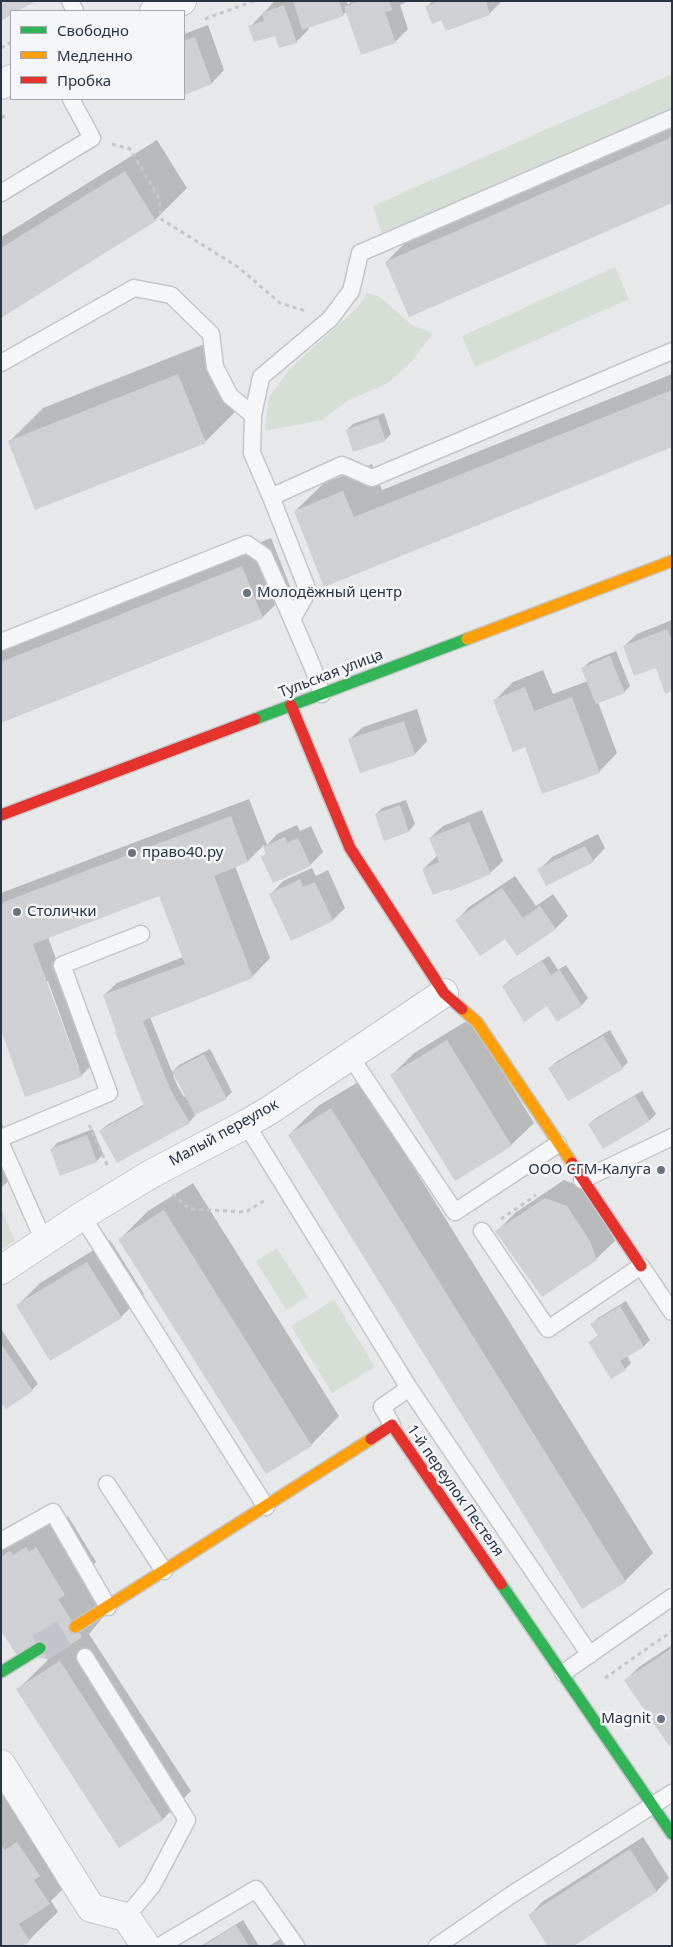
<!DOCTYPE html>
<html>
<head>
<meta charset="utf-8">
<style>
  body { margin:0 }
  #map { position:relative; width:673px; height:1947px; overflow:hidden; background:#e6e8ea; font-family:"Noto Sans",sans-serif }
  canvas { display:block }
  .frame { position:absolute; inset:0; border:2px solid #2b3445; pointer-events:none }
  .legend { position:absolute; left:10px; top:10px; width:175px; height:90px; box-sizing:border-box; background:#f4f6f9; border:1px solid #a4a8b1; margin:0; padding:6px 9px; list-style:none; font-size:15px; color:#2b3445 }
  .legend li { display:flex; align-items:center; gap:10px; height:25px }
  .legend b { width:25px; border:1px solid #a4a8b1 }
</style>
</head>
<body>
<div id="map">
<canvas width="673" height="1947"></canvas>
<div class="frame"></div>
<ul class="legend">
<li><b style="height:6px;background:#30b455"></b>Свободно</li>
<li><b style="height:6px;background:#ff9f0a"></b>Медленно</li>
<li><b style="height:6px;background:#e5322d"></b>Пробка</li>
</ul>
</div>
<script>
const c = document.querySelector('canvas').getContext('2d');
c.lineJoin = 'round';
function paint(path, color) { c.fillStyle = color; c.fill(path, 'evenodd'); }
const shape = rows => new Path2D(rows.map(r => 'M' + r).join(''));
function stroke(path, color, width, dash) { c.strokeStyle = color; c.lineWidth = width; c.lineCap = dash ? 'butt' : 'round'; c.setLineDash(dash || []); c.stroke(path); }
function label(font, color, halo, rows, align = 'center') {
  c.font = font + ' "Noto Sans",sans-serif'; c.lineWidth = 5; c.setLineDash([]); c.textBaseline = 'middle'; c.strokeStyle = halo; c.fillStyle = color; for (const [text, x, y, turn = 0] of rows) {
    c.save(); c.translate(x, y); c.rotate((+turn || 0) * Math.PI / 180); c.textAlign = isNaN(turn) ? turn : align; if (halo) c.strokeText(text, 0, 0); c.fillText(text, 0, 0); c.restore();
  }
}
paint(shape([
  [672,74,672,111,383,237,373,206],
  [615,267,629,299,475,367,462,336],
  [367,293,380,297,413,326,433,333,412,361,388,383,347,401,322,420,265,431,269,397,290,369,357,308],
  [1,1208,15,1241,1,1249],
  [277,1248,308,1297,286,1310,256,1261],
  [334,1300,375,1367,332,1393,291,1326]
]), '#d6ded6');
paint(shape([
  [275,1,347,1,348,5,351,1,409,1,400,5,408,29,395,42,347,11,343,15,308,27,309,29,296,42,250,27],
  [432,1,502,1,490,13,446,29,442,19,427,7],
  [208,25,224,70,212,83,184,93,184,34],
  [672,122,672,202,386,262,414,234],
  [157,140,187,188,155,220,1,316,1,237],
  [212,341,239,408,205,442,9,442,43,408],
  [672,374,672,446,325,585,295,511,324,483,372,464,382,490],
  [384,413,391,434,385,440,347,430,353,424],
  [271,538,291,589,263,617,1,722,1,646],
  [672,620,672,690,656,666,624,646,637,634],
  [616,651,630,686,624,692,598,702,617,753,599,772,526,746,495,700,513,682,543,670,553,694,588,681,583,668,589,662],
  [417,709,427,741,415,754,360,772,350,739,363,727],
  [249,799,267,845,277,834,297,825,300,831,311,826,323,852,310,865,263,857,267,853,264,845,248,861,235,866,270,958,252,977,150,1017,172,1072,179,1065,210,1049,232,1092,226,1098,194,1114,195,1116,189,1122,100,1131,107,1125,145,1104,104,995,117,983,183,957,160,895,48,937,61,973,99,1058,81,1076,1,1026,1,893],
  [48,981,79,1068,77,1068,46,982],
  [175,1074,186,1096,184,1097,177,1085,173,1075],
  [406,800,415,824,409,831,385,839,376,814,382,808],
  [482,810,503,861,490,873,423,869,437,856,430,838,443,826],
  [598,834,605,848,593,861,539,870,552,857],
  [312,868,316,876,328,870,345,908,333,920,271,894,283,881],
  [515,876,536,906,553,894,568,916,556,928,517,954,505,937,457,920,469,907],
  [549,956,558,970,566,965,588,998,582,1005,557,1020,548,1005,503,986,510,980],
  [470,1019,534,1123,511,1145,392,1075,414,1053],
  [610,1030,628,1062,622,1068,550,1068,556,1062],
  [360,1081,653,1553,625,1581,289,1135,318,1106],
  [642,1091,656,1114,650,1120,603,1148,589,1124,596,1118],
  [1,1121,21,1169,1,1188],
  [93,1129,103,1154,97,1161,61,1175,51,1150,57,1143],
  [564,1180,585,1188,615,1241,596,1259,497,1231,515,1213],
  [193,1183,339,1416,311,1445,120,1239,148,1211],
  [110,1240,144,1294,121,1317,18,1305,40,1283],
  [626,1301,650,1340,644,1346,627,1356,631,1363,625,1369,590,1342,598,1335,592,1324,598,1318],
  [1,1329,38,1384,32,1390,1,1400],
  [68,1516,96,1562,91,1567,114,1604,89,1634,191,1791,163,1819,120,1846,18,1689,48,1660,37,1641,1,1628,1,1537,43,1520,61,1520],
  [672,1645,672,1743,626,1680,639,1667],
  [1,1749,77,1875,51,1901,58,1912,29,1940,20,1946,1,1946],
  [643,1837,669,1878,657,1891,571,1946,530,1915,542,1902],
  [243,1920,259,1946,201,1946],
  [288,1934,295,1946,269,1946]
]), '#0003');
paint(shape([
  [1,1,36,1,18,11,11,11,11,15,1,21],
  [293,1,339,1,344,16,302,30],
  [359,1,389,1,392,10,385,12,396,43,361,55,344,7],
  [434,1,486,1,490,15,446,31,441,20,432,24,425,6,435,3],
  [284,5,297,43,279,48,275,36,254,42,248,26,264,21,262,13],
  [195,37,212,84,184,95,184,41],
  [672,137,672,203,409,317,385,262],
  [125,171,156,221,1,318,1,248],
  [178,374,206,443,35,510,8,441],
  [672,390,672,447,324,587,294,511,343,491,354,517],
  [378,418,386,441,353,452,346,430],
  [242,566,263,618,1,723,1,662],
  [667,629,672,641,672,691,665,694,656,668,634,676,623,646],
  [610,656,625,693,596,704,581,668],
  [525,687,534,711,572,697,600,773,542,794,525,747,513,752,493,700],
  [404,721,415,755,360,773,348,739],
  [400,805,409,832,384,841,375,814],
  [231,816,248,862,214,876,253,978,143,1021,171,1091,190,1123,117,1163,99,1131,144,1106,115,1032,116,1031,103,995,185,964,159,896,33,944,82,1077,25,1097,1,1030,1,903],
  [469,822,491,874,450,891,449,889,433,895,422,869,439,862,429,838],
  [285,837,287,843,298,838,311,866,273,883,261,857,266,854,263,847],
  [585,846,594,862,546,886,537,869],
  [300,879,303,887,315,882,333,921,291,941,269,894],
  [502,888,523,918,540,906,556,929,517,956,505,939,480,956,455,920],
  [542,961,551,975,560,970,582,1006,557,1022,547,1006,524,1022,502,986],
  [603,1036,623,1069,568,1101,548,1068],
  [447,1040,512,1146,455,1181,390,1075],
  [204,1054,227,1099,195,1115,172,1071],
  [635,1096,650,1121,603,1149,588,1124],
  [331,1108,626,1582,582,1609,288,1135],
  [87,1135,97,1162,60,1176,50,1149],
  [545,1198,567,1206,590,1241,597,1260,542,1297,495,1231],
  [164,1210,312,1446,266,1474,118,1239],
  [87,1262,122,1318,50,1361,16,1305],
  [620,1306,644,1347,620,1361,626,1370,611,1379,588,1342,598,1336,590,1324],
  [1,1344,33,1391,6,1409,1,1403],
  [26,1547,29,1552,36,1547,65,1595,58,1599,82,1637,47,1659,17,1655,1,1631,1,1557,10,1551,13,1555],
  [672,1648,672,1745,669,1746,624,1680],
  [60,1661,163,1820,119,1848,16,1689],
  [17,1842,40,1876,34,1880,50,1904,19,1924,30,1941,23,1946,1,1946,1,1844,5,1850],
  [630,1849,657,1892,574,1946,548,1946,528,1915],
  [236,1925,249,1946,203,1946]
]), '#ced0d3');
stroke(shape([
  [40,1648,75,1627]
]), '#c1c4c9', 28, [28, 14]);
const lane = shape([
  [70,1,75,11],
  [1,193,92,138,71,99],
  [1,363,134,288,171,295,211,334,215,367,230,396,253,415],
  [271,497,252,453,253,415,261,377,330,319,351,291,360,253,672,118],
  [1,642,247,544,264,556,292,619],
  [322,694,313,668,292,619,308,591,271,497,342,465,372,478,672,351],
  [350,1056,455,1212,558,1144],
  [246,1124,409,1388],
  [1,1138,109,1093,62,965,141,934],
  [1,1144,44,1241],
  [582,1180,672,1137],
  [82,1216,266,1507],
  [482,1231,548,1329,641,1266,672,1312],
  [392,1425,382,1407,409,1388,590,1655],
  [107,1484,164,1571],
  [1,1541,53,1512,108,1607],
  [85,1657,187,1820,152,1886,126,1917],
  [563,1673,672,1597],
  [160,1946,256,1889,296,1946],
  [437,1946,511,1895,672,1793]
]);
const street = shape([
  [154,11,182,1],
  [1,85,11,79],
  [1,1270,82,1216,151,1174,246,1124,270,1110,444,993],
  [1,1764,91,1908,126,1917,146,1946]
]);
const fast = shape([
  [255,719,467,639],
  [501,1584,672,1834],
  [1,1672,40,1648]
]);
const slow = shape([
  [467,639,672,561],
  [462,1009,477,1022,572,1163],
  [75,1627,371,1439]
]);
const jam = shape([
  [291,705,350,848,444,993,462,1009],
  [1,815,255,719],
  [572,1163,641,1266],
  [371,1439,392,1425,501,1584]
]);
stroke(lane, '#c4c6c8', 19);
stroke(street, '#c4c6c8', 30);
stroke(fast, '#c4c6c8', 14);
stroke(slow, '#c4c6c8', 14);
stroke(jam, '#c4c6c8', 14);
stroke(shape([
  [205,19,254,1],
  [1,48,11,42],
  [1,118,8,114],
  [112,144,130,149,159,198,161,219,238,267,280,303,306,311],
  [89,1125,108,1167],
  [173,1194,189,1209,246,1212,265,1200],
  [501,1219,536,1195],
  [605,1678,672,1631]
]), '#c5c6ca', 3, [4, 4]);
stroke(lane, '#f5f6f7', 16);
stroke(street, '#f5f6f7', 28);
stroke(fast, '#30b455', 11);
stroke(slow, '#ff9f0a', 11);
stroke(jam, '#e5322d', 11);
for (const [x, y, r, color] of [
  [247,593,5,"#6c737f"],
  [132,853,5,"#6c737f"],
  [17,912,5,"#6c737f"],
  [661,1170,5,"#6c737f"],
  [661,1719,5,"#6c737f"]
]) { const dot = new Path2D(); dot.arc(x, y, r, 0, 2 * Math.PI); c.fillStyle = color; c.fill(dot); stroke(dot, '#f4f6f9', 2); }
label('15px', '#2b3445', '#f4f6f9', [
  ["Молодёжный центр",257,593],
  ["право40.ру",142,853],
  ["Столички",27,912],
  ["ООО СГМ-Калуга",651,1170,"right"],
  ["Magnit",651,1719,"right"]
], 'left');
label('15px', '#2b3445', '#f4f6f9', [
  ["Тульская улица",331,674,-21],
  ["Малый переулок",224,1133,-29],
  ["1-й переулок Пестеля",455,1491,55]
]);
</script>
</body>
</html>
